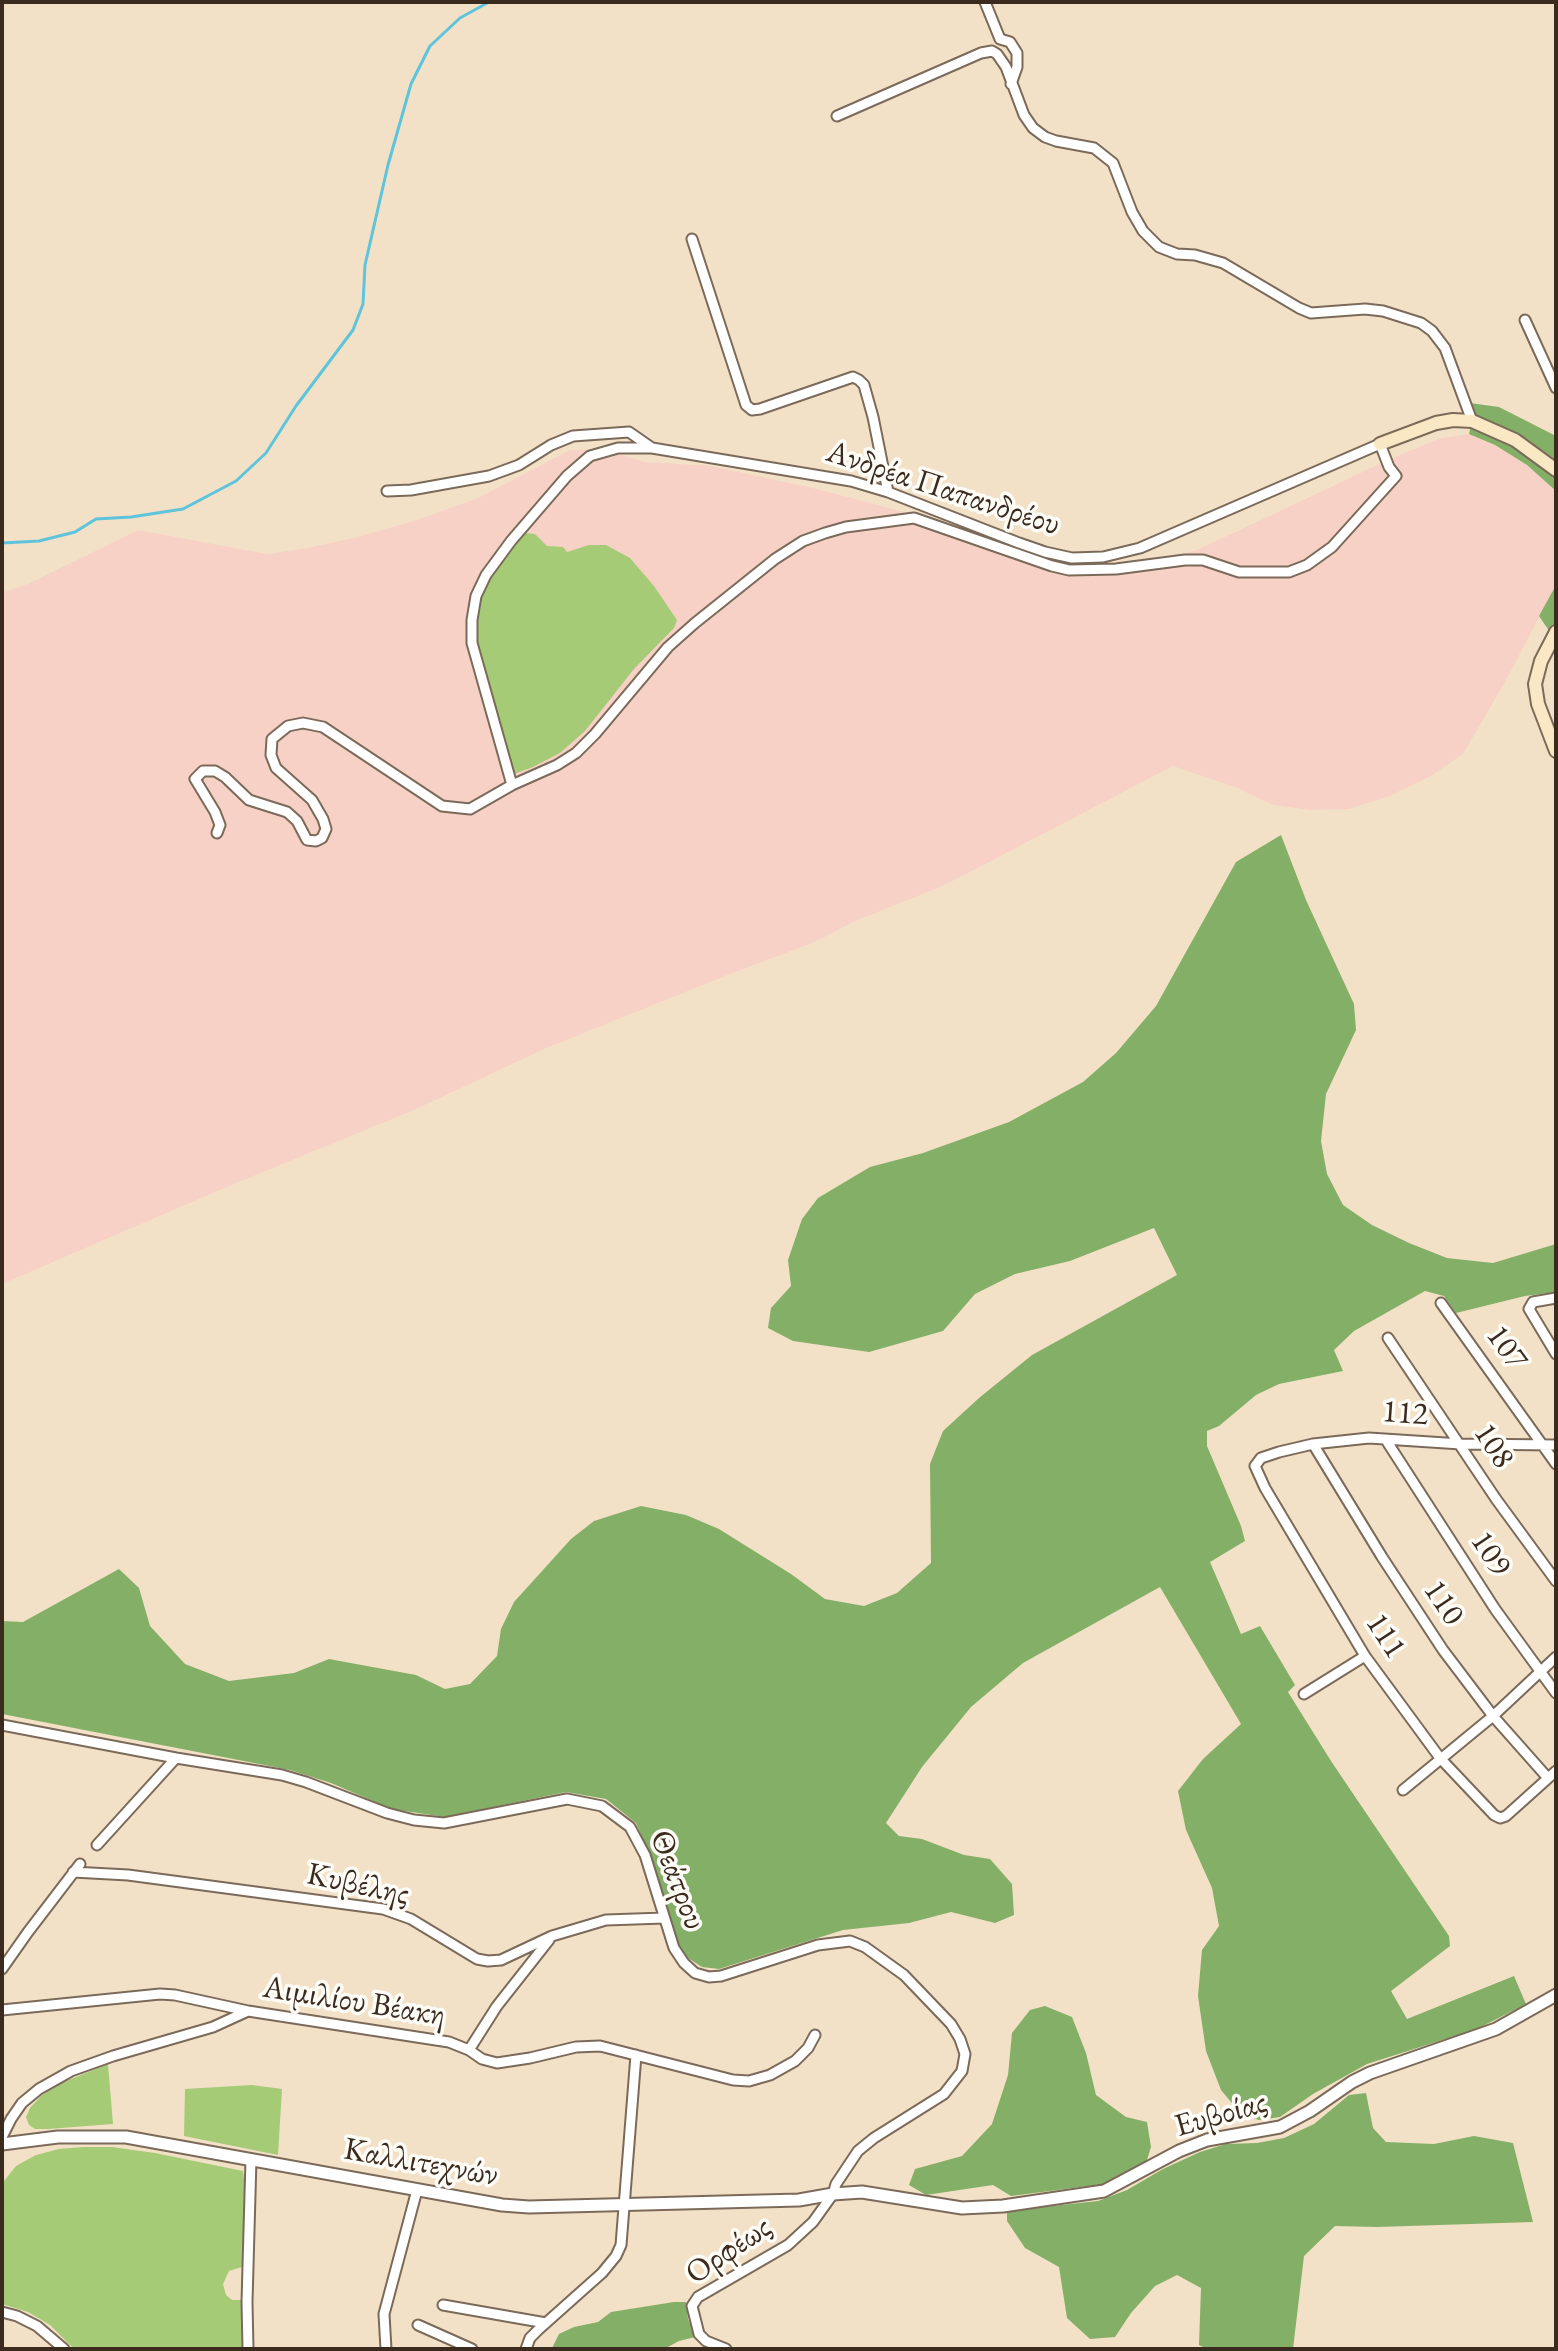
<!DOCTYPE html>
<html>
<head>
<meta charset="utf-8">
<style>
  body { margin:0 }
  #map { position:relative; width:1558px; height:2351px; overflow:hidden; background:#f3e1c7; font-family:"EB Garamond",serif }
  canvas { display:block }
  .frame { position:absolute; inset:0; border:4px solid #3b2a1e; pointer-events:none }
</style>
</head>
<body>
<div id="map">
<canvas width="1558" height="2351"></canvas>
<div class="frame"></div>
</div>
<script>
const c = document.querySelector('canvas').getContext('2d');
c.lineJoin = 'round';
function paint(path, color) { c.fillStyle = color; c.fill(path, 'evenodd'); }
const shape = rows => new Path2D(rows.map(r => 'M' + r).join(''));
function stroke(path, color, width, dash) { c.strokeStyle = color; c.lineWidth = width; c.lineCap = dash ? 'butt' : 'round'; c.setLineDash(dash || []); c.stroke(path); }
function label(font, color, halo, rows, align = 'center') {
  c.font = font + ' "EB Garamond",serif'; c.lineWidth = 7; c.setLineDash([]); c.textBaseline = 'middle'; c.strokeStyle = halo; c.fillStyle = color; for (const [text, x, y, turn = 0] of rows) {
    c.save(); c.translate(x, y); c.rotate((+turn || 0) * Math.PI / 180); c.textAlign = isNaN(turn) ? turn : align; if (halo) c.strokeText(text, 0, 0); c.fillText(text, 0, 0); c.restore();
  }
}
paint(shape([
  [1469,434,1495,445,1527,465,1556,491,1556,585,1505,682,1463,754,1431,776,1387,797,1349,809,1311,810,1273,805,1235,787,1173,766,945,885,853,922,815,942,725,976,544,1049,414,1110,229,1186,2,1284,2,593,30,583,138,530,267,554,308,548,358,537,417,520,478,498,570,450,600,449,645,462,711,466,817,489,923,517,1061,568,1118,567,1195,551,1388,460,1441,438]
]), '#f7d1c6');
paint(shape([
  [525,533,535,534,547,546,563,547,567,552,589,545,606,545,630,558,654,586,677,620,674,628,634,669,585,731,560,753,533,767,514,774,505,740,485,683,476,645,476,618,479,595,490,576,510,548],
  [108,2064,113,2124,48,2129,35,2129,29,2125,26,2117,30,2108,41,2096,59,2084],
  [252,2085,282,2089,278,2155,184,2136,185,2089],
  [83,2147,112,2147,155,2153,243,2171,246,2193,242,2267,229,2271,223,2284,226,2295,232,2300,241,2300,244,2349,74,2349,50,2325,28,2312,2,2304,2,2188,4,2181,16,2166,36,2155,59,2149]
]), '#a5cb76');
paint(shape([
  [1470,403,1499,407,1556,436,1556,491,1527,465,1495,445,1469,434,1472,421],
  [1556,585,1556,641,1539,616],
  [1281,835,1306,900,1354,1004,1356,1030,1326,1094,1321,1141,1327,1174,1343,1205,1372,1225,1409,1243,1447,1258,1493,1263,1556,1244,1556,1292,1525,1296,1456,1313,1444,1296,1425,1291,1354,1331,1334,1350,1343,1371,1279,1384,1256,1395,1219,1426,1207,1431,1207,1446,1241,1526,1245,1541,1210,1562,1241,1634,1260,1626,1295,1685,1288,1692,1331,1761,1449,1936,1450,1946,1391,1991,1407,2019,1514,1976,1526,2004,1477,2029,1367,2064,1313,2094,1280,2117,1259,2120,1240,2113,1221,2090,1206,2051,1198,1996,1202,1950,1219,1926,1212,1888,1186,1830,1178,1791,1203,1759,1241,1724,1160,1587,1023,1663,971,1707,922,1767,886,1823,899,1836,922,1839,964,1855,990,1859,1012,1884,1014,1915,995,1923,951,1912,909,1923,843,1930,719,1969,702,1967,688,1958,679,1947,651,1857,636,1823,606,1799,566,1792,445,1817,391,1809,331,1783,290,1770,2,1714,2,1621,23,1622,119,1569,139,1588,150,1626,185,1664,229,1681,294,1673,329,1659,416,1675,445,1689,470,1684,497,1656,501,1629,514,1602,571,1539,594,1521,641,1506,686,1515,719,1529,791,1574,825,1599,864,1606,897,1593,931,1563,930,1464,943,1431,979,1398,1032,1355,1177,1275,1154,1228,1070,1261,1015,1274,975,1294,943,1331,869,1352,793,1341,768,1328,771,1308,791,1286,788,1260,802,1219,818,1198,870,1167,923,1153,1009,1122,1083,1082,1116,1053,1156,1006,1236,862],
  [1045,2006,1072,2017,1086,2053,1096,2095,1126,2117,1147,2122,1151,2147,1146,2163,1104,2184,1011,2196,993,2185,926,2195,909,2185,915,2169,962,2156,992,2124,1008,2075,1012,2033,1030,2010],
  [1366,2093,1373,2128,1386,2142,1434,2144,1474,2136,1513,2143,1533,2222,1377,2227,1335,2226,1304,2256,1293,2349,1207,2349,1199,2345,1201,2288,1177,2275,1155,2286,1131,2313,1115,2337,1090,2339,1067,2318,1059,2267,1025,2248,1007,2221,1007,2211,1098,2201,1127,2190,1163,2169,1200,2152,1226,2144,1257,2143,1284,2138,1314,2124,1349,2095],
  [674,2302,686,2302,688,2319,695,2337,679,2341,664,2349,552,2348,559,2334,574,2327,598,2322,611,2312]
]), '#84af67');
stroke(shape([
  [2,543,39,541,75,532,96,519,131,517,183,509,236,481,266,453,296,406,353,330,363,304,365,265,388,165,411,84,430,46,460,18,489,2]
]), '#5ec4dc', 3);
const minor = shape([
  [985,2,1000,39,1010,42,1017,53,1017,67,1011,84],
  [837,116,981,53,992,51,997,54,1006,67,1024,115,1033,128,1045,137,1056,141,1094,148,1113,163,1132,212,1143,231,1159,247,1177,254,1195,255,1223,263,1299,308,1311,313,1365,309,1383,311,1421,323,1432,331,1445,348,1472,421],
  [692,239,746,405,752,410,760,409,853,377,859,380,864,385,873,417,888,492],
  [1525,320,1556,388],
  [387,491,411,490,489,476,519,465,551,445,573,436,629,432,652,448],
  [217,833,220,825,215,812,195,779,203,771,215,771,225,777,249,800,287,812,297,821,307,840,316,841,322,838,326,829,323,819,312,800,276,768,271,755,272,739,288,726,303,723,323,727,442,806,470,809,512,785,557,765,576,753,595,734,668,647,695,623,775,559,803,541,825,533,846,527,914,518,1052,566,1069,570,1116,569,1185,560,1203,560,1239,572,1289,572,1307,565,1332,547,1396,476,1389,467,1380,444,1140,548,1103,557,1072,558,1045,552,1019,543,888,492,851,481,652,448,618,448,590,456,567,476,511,541,486,575,476,596,472,620,472,643,512,785],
  [1556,1298,1533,1302,1529,1309,1556,1354],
  [1441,1303,1556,1464],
  [1388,1338,1496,1499,1556,1581],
  [1386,1440,1495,1609,1556,1693],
  [1313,1444,1382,1557,1443,1650,1493,1716,1547,1777],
  [1556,1445,1461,1444,1369,1438,1313,1444,1279,1452,1261,1458,1255,1466,1265,1488,1365,1656,1440,1758,1494,1815,1500,1818,1506,1816,1556,1771],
  [1304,1694,1365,1656],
  [2,1725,176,1758,282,1775,306,1782,387,1813,414,1820,444,1823,567,1799,602,1806,630,1827,645,1855,674,1948,684,1963,695,1973,709,1977,721,1976,818,1945,850,1941,865,1947,904,1975,951,2024,960,2039,965,2054,962,2071,944,2094,874,2138,858,2151,836,2184,833,2194,813,2222,788,2245,698,2297,692,2306,699,2334,706,2341,726,2349],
  [1403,1790,1493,1716,1556,1657],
  [97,1845,176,1758],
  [73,1872,128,1875,383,1909,411,1919,477,1959,488,1961,501,1960,552,1936,606,1920,664,1918],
  [2,1969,28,1932,80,1864],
  [2,2010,160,1994,175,1995,248,2011,449,2042,469,2050,482,2059,497,2063,530,2058,576,2047,600,2046,733,2080,749,2081,770,2075,795,2061,808,2048,815,2035],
  [469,2050,497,2006,549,1940],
  [2,2137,11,2119,22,2103,39,2089,71,2071,113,2056,213,2027,248,2011],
  [443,2305,546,2323],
  [2,2312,17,2316,37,2326,64,2349],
  [418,2325,472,2349],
  [248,2349,247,2302,251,2159],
  [386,2349,384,2314,417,2190],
  [526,2349,530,2338,538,2330,602,2273,616,2256,621,2245,636,2055]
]);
const tertiary = shape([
  [2,2144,58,2137,126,2137,502,2205,529,2207,799,2200,833,2194,862,2192,962,2208,1003,2206,1104,2191,1179,2151,1207,2140,1280,2127,1310,2111,1352,2082,1370,2073,1496,2029,1556,1995]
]);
const secondary = shape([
  [1380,444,1436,423,1453,420,1472,421,1515,440,1556,470],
  [1556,632,1541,661,1535,684,1538,704,1556,751]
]);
stroke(minor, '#7b6a59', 13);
stroke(tertiary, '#7b6a59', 15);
stroke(secondary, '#7b6a59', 16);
stroke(minor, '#fff', 9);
stroke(tertiary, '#fff', 11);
stroke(secondary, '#fae7c3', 12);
label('32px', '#3b2a1e', '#fdfcf7', [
  ["Ανδρέα Παπανδρέου",943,489,18],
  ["107",1506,1348,54],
  ["112",1405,1414,4],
  ["108",1493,1446,57],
  ["109",1490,1554,56],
  ["110",1443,1603,56],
  ["111",1385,1636,57],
  ["Θεάτρου",677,1880,69],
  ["Κυβέλης",358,1885,12],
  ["Αιμιλίου Βέακη",354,2002,9],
  ["Ευβοίας",1221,2115,-16],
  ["Καλλιτεχνών",421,2163,10],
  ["Ορφέως",729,2251,-34]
]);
</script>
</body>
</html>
